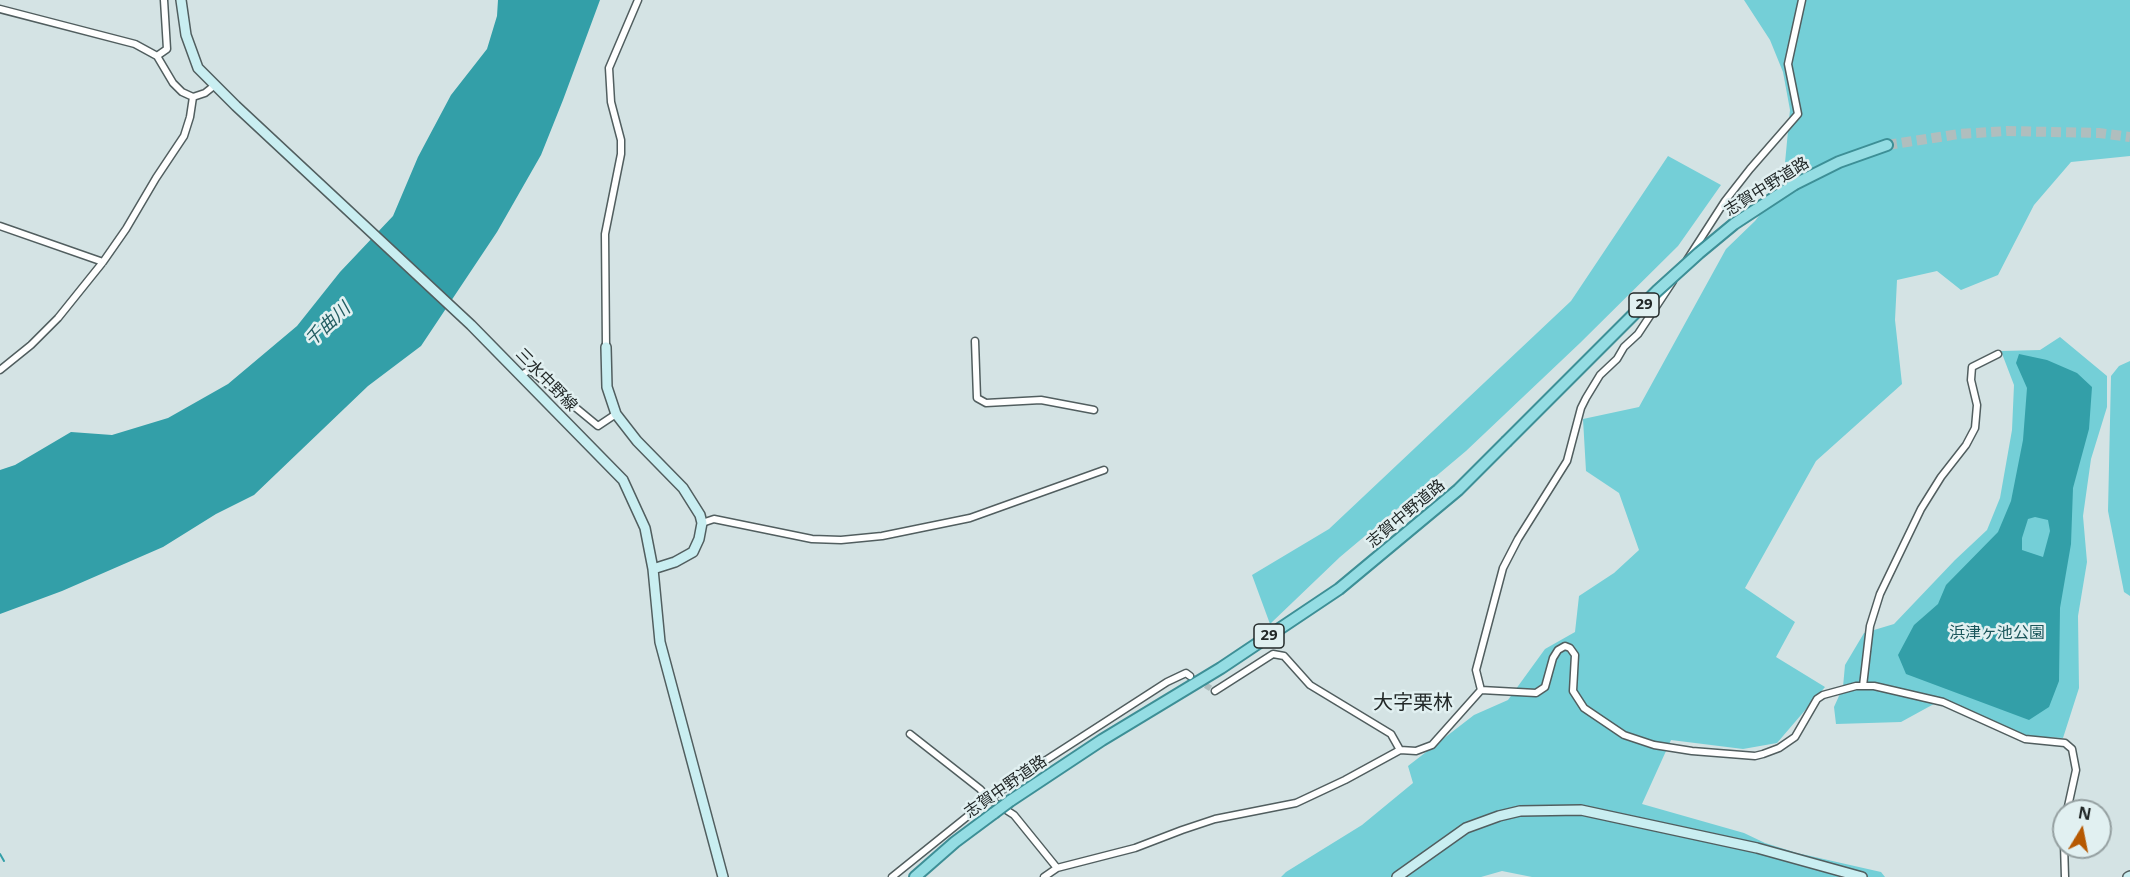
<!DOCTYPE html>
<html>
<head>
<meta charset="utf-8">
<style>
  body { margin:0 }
  #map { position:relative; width:2130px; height:877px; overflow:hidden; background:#d4e3e4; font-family:"Noto Sans",sans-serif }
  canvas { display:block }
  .north { position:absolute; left:2052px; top:799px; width:60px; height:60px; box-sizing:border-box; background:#e1f0f1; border:2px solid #95a0a1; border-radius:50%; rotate:10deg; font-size:16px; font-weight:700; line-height:24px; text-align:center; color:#222828 }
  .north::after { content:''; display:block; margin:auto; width:21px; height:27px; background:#b65902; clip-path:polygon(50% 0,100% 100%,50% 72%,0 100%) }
</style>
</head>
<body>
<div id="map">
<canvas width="2130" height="877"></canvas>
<div class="north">N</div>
</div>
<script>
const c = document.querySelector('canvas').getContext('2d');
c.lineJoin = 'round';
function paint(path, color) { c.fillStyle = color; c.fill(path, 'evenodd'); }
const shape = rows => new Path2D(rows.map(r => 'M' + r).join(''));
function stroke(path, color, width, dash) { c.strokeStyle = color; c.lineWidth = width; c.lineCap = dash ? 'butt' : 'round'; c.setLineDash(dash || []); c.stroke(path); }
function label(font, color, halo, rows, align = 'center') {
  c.font = font + ' "Noto Sans","Noto Sans JP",sans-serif'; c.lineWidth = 5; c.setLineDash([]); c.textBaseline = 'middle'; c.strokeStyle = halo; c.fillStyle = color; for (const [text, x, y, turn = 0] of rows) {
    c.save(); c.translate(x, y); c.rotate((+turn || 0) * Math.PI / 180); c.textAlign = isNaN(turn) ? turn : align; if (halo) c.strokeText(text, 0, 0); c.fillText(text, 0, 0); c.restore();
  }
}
paint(shape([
  [1744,0,2130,0,2130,156,2071,162,2034,205,1998,275,1961,290,1937,271,1897,280,1895,320,1902,384,1816,461,1745,588,1795,622,1776,657,1825,687,1777,743,1743,749,1671,740,1642,804,1744,833,1765,843,1797,853,1881,872,1885,877,1532,877,1502,871,1481,877,1281,877,1286,872,1362,825,1413,783,1408,766,1474,715,1508,700,1545,649,1575,632,1579,596,1614,573,1639,550,1619,493,1586,471,1583,419,1639,407,1726,249,1755,221,1783,184,1790,110,1783,72,1770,40],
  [1668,156,1721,185,1678,246,1580,343,1466,451,1340,557,1270,624,1252,575,1329,529,1571,301],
  [2060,337,2107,376,2107,407,2091,459,2083,516,2087,562,2078,616,2079,688,2063,738,2025,736,1943,699,1901,722,1836,724,1834,707,1843,687,1845,665,1864,633,1894,624,1955,560,1987,530,2000,498,2012,430,2014,385,2001,351,2040,350],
  [2130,361,2130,596,2124,592,2108,511,2111,376,2119,366]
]), '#74cfd7');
paint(shape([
  [498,0,600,0,563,100,541,155,497,232,421,346,368,386,254,495,216,514,163,547,62,591,0,614,0,470,15,465,71,432,112,435,168,418,228,384,297,326,340,272,393,216,418,157,451,95,487,49,497,16],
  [2019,354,2047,360,2077,373,2092,387,2089,429,2073,488,2071,544,2060,608,2059,681,2049,707,2029,720,1906,674,1898,655,1914,625,1938,604,1946,585,1998,532,2011,501,2023,440,2027,388,2016,363],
  [2035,517,2048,520,2050,531,2043,557,2022,550,2022,538,2028,519]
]), '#339fa8');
stroke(shape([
  [0,854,4,861]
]), '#339fa8', 2);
stroke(shape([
  [1190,676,1215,691]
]), '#b0bebe', 6, [6, 3]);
stroke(shape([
  [1887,145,1959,134,2007,131,2099,133,2130,137]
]), '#b0bebe', 10, [10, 5]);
const street = shape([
  [0,9,135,44,157,56,173,83,182,92,193,97,205,93,215,85],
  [157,56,167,49,164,0],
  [0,226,103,262],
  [1687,260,1725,201,1750,169,1798,114,1788,64,1802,0],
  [975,341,977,398,986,403,1041,400,1094,410],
  [606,347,605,234,621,154,621,140,611,102,609,68,638,0],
  [0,370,31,345,58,318,103,262,126,229,156,178,184,136,190,117,193,97],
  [521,375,530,370,598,426,616,414],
  [702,523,714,519,812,539,841,540,882,536,970,518,1104,470],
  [1863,686,1870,626,1880,594,1921,509,1941,477,1966,445,1975,428,1977,405,1971,380,1972,367,1998,354],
  [1481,690,1476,670,1503,568,1518,539,1567,461,1581,408,1586,398,1600,375,1617,359,1624,347,1638,334,1673,281],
  [1215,691,1273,654,1284,656,1310,685,1391,734,1400,750],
  [910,734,980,789,989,799,1014,815,1057,868],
  [2064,844,2065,877],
  [892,877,989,799,1040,764,1167,682,1186,673,1190,676],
  [1044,877,1057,868,1135,848,1182,830,1215,819,1296,803,1345,780,1400,750,1416,751,1432,745,1481,690,1536,693,1545,687,1553,658,1558,650,1565,646,1570,648,1575,655,1573,691,1584,708,1624,735,1654,745,1692,751,1755,756,1763,754,1779,748,1795,737,1817,699,1823,695,1856,686,1874,686,1943,702,2025,739,2065,743,2072,749,2076,770,2067,811]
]);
const secondary = shape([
  [181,0,186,35,198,68,236,106,471,325,623,480,645,528,653,569,660,642,723,877],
  [606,347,607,387,616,414,637,441,683,488,700,515,702,523,699,539,693,552,675,562,653,569],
  [1397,877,1466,828,1499,816,1520,811,1581,810,1757,848,1862,877],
  [2128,877,2130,876]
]);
const primary = shape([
  [1795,184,1839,162,1887,145],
  [1010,801,1102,740,1221,668,1339,589,1458,490,1506,442],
  [915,877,955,842,994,813]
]);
stroke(street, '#515e5f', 9);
stroke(secondary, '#515e5f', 12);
stroke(primary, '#3d8f96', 14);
stroke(street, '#fff', 6);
stroke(secondary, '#c9eef1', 9);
stroke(primary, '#94dde3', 10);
const primaryBridge = shape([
  [1506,442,1657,291,1699,253,1734,224,1795,184],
  [994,813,1010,801]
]);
stroke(primaryBridge, '#3d8f96', 14, []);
stroke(primaryBridge, '#94dde3', 10);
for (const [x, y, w] of [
  [1644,305,30],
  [1269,636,30]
]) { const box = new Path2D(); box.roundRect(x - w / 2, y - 12, w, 24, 4.5); c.fillStyle = '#e1f0f1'; c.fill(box); stroke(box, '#222828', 1.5); }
label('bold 15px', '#222828', null, [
  ["29",1644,305],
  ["29",1269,636]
]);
label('16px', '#222828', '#e1f0f1', [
  ["志賀中野道路",1767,187,-32],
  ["三水中野線",546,380,46],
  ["志賀中野道路",1406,514,-40],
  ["志賀中野道路",1006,787,-35]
]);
label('16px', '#1c575c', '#e1f0f1', [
  ["浜津ヶ池公園",1997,633]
]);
label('italic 18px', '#235d62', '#e1f0f1', [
  ["千曲川",328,325,-43]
]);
label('20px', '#222828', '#e1f0f1', [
  ["大字栗林",1413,703]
]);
</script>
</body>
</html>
